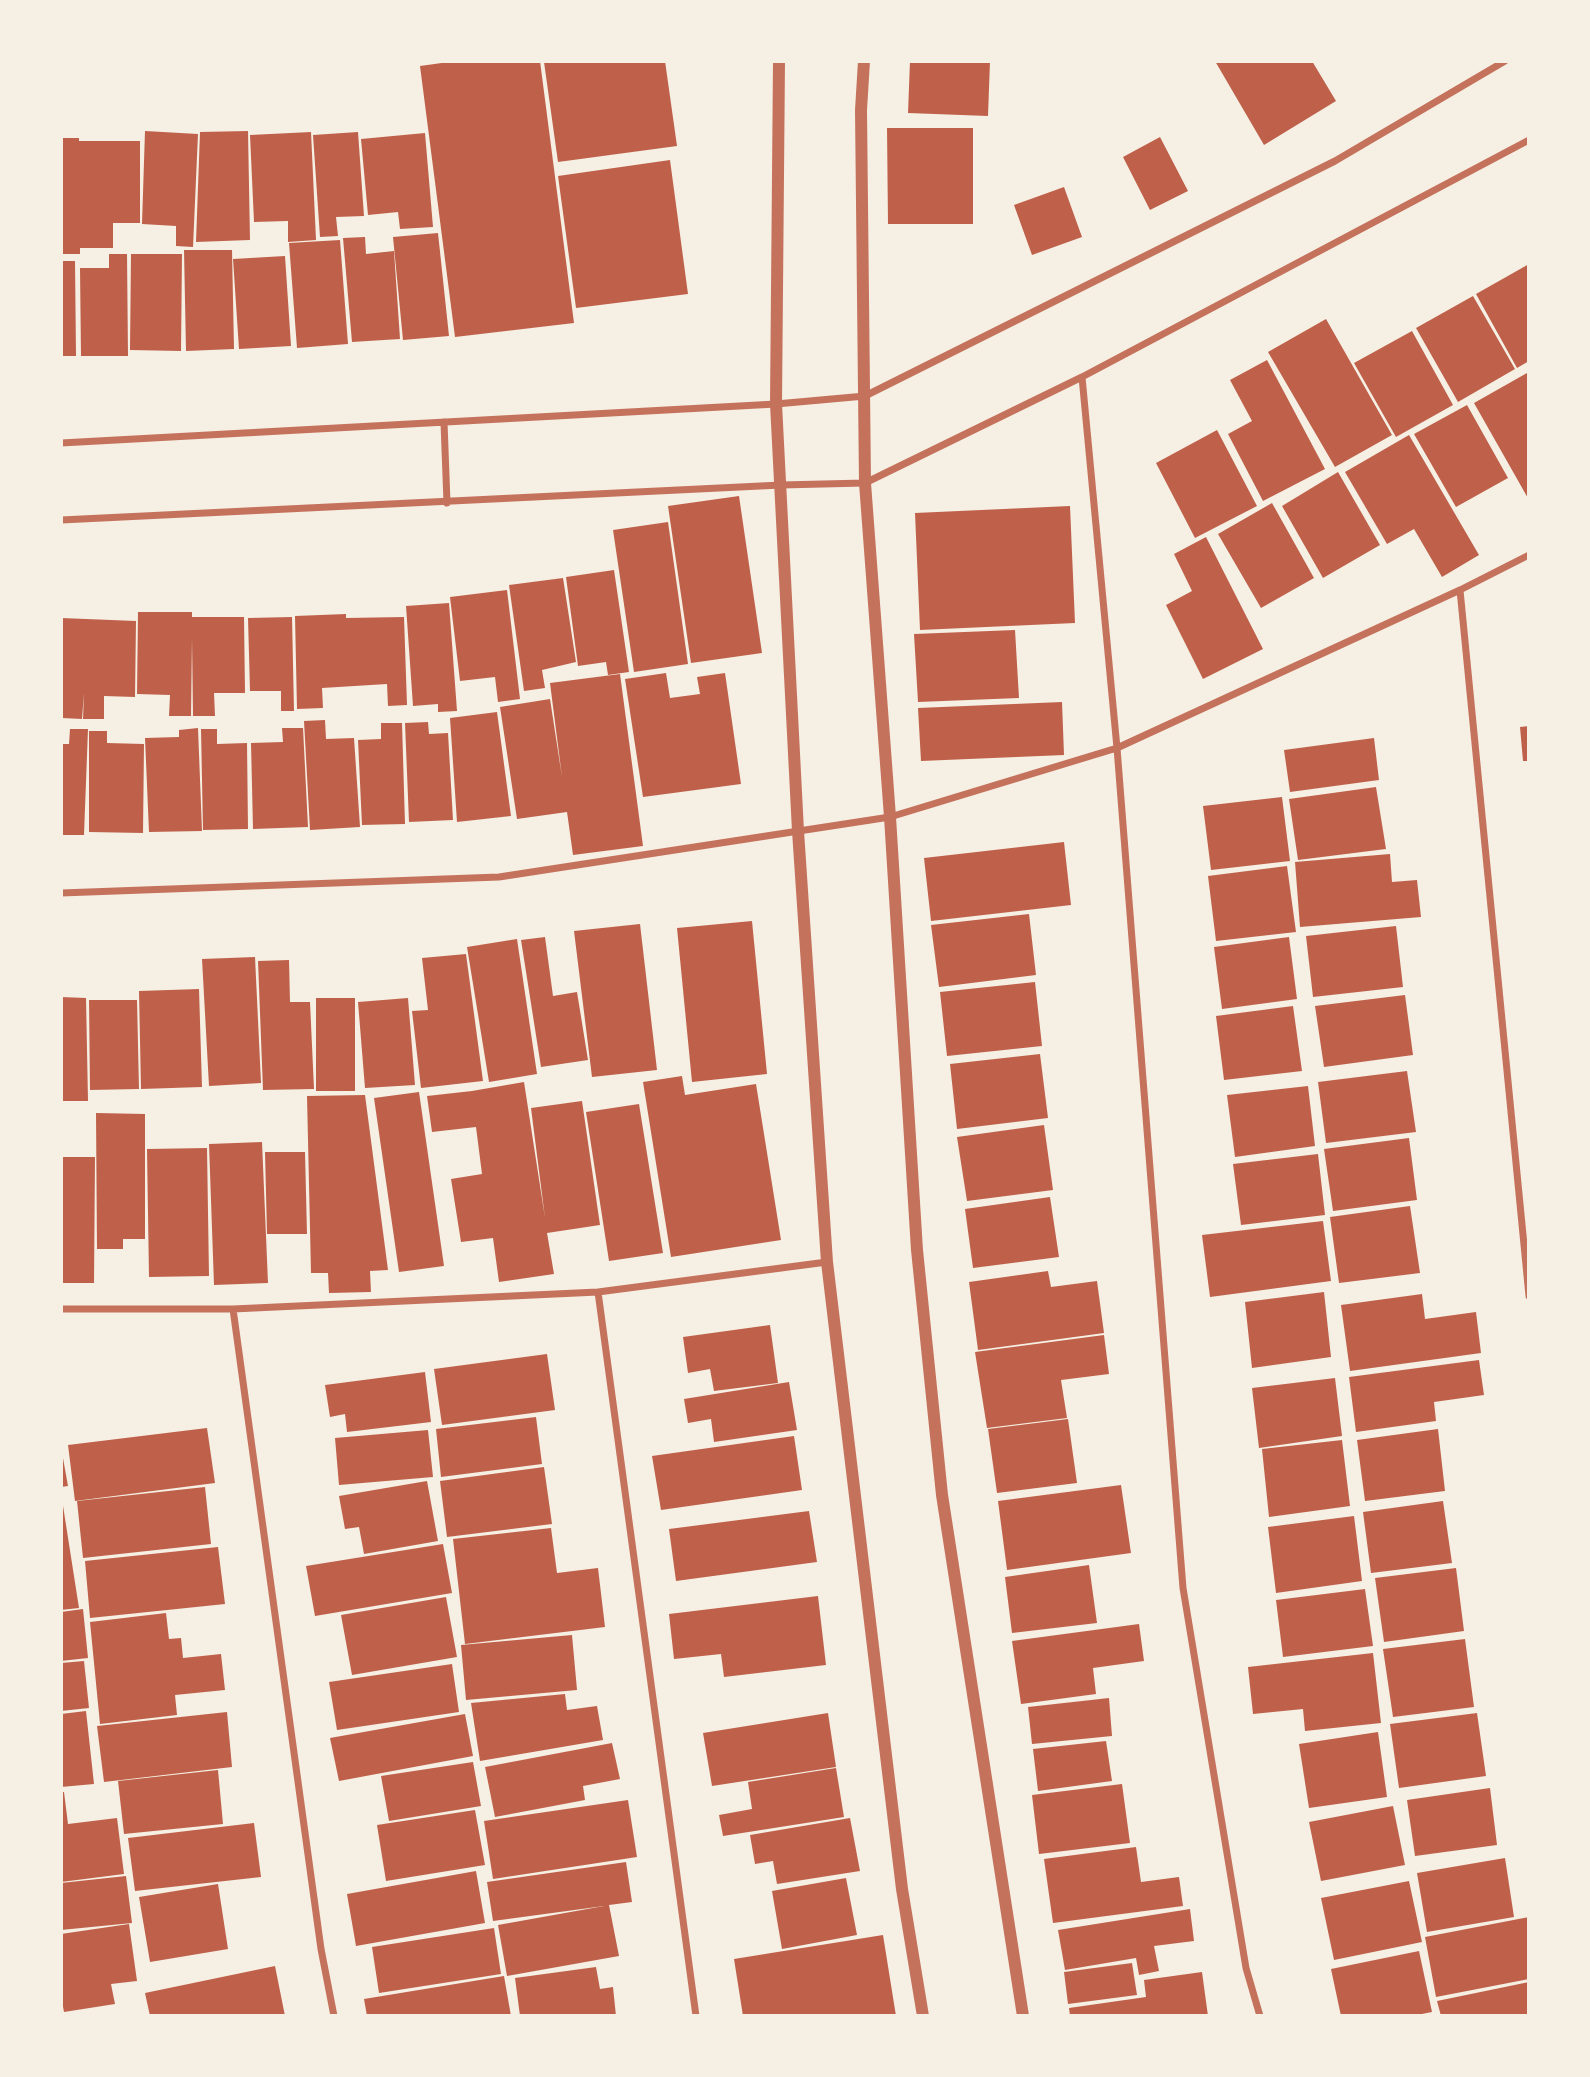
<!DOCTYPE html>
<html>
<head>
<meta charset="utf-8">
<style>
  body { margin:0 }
  #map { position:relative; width:1590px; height:2077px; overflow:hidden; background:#f6efe4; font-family:"Open Sans",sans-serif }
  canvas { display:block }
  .frame { position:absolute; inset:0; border:63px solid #f6efe4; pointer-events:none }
</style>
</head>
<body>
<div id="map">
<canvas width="1590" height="2077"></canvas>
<div class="frame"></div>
</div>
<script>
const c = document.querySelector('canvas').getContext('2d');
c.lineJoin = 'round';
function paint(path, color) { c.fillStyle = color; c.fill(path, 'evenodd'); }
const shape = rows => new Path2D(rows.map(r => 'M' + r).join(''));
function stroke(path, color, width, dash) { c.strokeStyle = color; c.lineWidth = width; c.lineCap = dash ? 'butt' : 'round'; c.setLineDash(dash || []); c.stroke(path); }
paint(shape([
  [456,61,540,61,574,323,455,337,420,66],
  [665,61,677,146,558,162,544,62],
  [910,61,990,61,988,116,908,113],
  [1215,61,1312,61,1336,101,1264,145],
  [887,128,973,128,973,224,888,224],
  [145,131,198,134,193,247,176,246,176,226,142,224],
  [248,131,250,240,196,242,200,132],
  [311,132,316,240,288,242,288,221,254,222,250,135],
  [358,132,364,216,336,217,338,236,320,237,313,135],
  [425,133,433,227,400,229,398,212,368,215,361,139],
  [1160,137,1188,191,1150,210,1123,157],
  [61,138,79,138,79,141,140,141,140,223,113,223,113,248,80,248,80,254,61,254],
  [670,160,688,294,576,308,558,176],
  [1064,187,1082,237,1032,255,1014,205],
  [438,233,449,336,403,340,393,237],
  [365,237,366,254,394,251,400,339,352,342,343,238],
  [340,240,348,344,297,348,289,243],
  [184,250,232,250,234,349,186,351],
  [109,254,127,254,128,356,81,356,80,268,109,268],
  [131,254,182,254,181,351,130,350],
  [285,256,291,346,239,349,233,259],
  [61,261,75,261,76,356,61,356],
  [1529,264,1529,361,1517,368,1476,294],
  [1473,296,1515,369,1458,402,1416,328],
  [1326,319,1392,435,1335,467,1268,352],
  [1412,331,1453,405,1396,437,1354,363],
  [1267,360,1325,469,1263,501,1228,434,1252,421,1230,380],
  [1527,373,1529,377,1529,500,1474,403],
  [1467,405,1508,478,1456,507,1414,434],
  [1217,430,1257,506,1195,538,1156,463],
  [1409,435,1479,555,1442,577,1414,529,1387,544,1345,472],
  [1338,472,1380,545,1323,578,1282,506],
  [739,496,762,653,691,663,668,506],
  [1272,503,1314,578,1261,608,1218,534],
  [1070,506,1075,623,920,630,915,513],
  [668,522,688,664,634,672,613,530],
  [1206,537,1263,649,1203,679,1166,605,1192,591,1174,554],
  [614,570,629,672,608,675,606,662,578,666,566,577],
  [563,578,576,662,542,670,545,688,524,691,509,585],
  [507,590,520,699,498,702,495,677,460,681,450,597],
  [449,603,457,711,438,712,438,704,413,706,406,606],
  [138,612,192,612,192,617,244,617,245,693,214,693,215,716,193,716,192,638,191,716,169,716,170,695,137,694],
  [346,614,346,618,404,617,407,705,388,706,387,684,322,688,323,708,297,709,295,616],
  [292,617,294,711,281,711,281,691,250,691,248,618],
  [61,618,136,621,135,697,104,696,104,719,83,719,84,693,82,719,62,718],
  [1015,630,1019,698,918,702,914,634],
  [666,673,670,698,700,694,697,677,725,673,741,784,643,797,625,679],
  [620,674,643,846,573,855,567,812,517,819,500,707,550,699,562,777,550,683],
  [1062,702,1064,755,921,761,918,708],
  [497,712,511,816,457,822,450,718],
  [325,720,326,739,354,738,360,827,310,830,304,721],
  [428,722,429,734,448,733,453,820,409,822,405,723],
  [381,723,402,723,405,824,362,825,358,740,381,739],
  [1529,726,1529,761,1523,761,1520,727],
  [198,728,202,831,149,832,145,738,179,737,179,730],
  [282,728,303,728,308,827,253,829,251,743,283,742],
  [70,729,88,729,84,835,61,835,61,744,69,744],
  [201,729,217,729,217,744,247,743,248,829,203,830],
  [89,731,107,731,107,743,144,744,143,833,89,832],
  [1374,738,1379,780,1290,792,1284,750],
  [1376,787,1386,849,1298,860,1289,799],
  [1282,797,1290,861,1211,870,1203,806],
  [1064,842,1071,905,931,921,924,858],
  [1390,854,1392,882,1417,880,1421,917,1300,927,1295,862],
  [1287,866,1296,932,1216,941,1208,876],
  [1029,914,1036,975,939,987,931,925],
  [752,921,767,1074,692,1082,677,928],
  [640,924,657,1070,592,1077,574,931],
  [1396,926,1403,987,1313,997,1306,936],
  [545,937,553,996,577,992,588,1060,541,1067,521,940],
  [1289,937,1297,999,1222,1009,1214,947],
  [517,939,537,1074,489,1082,467,947],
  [466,954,483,1081,421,1088,412,1011,428,1010,422,958],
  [255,957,261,1083,209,1086,202,959],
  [289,960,290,1002,310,1002,314,1089,263,1090,258,961],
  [1035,982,1042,1046,947,1056,940,992],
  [199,989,202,1087,141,1089,139,991],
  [1405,995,1413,1055,1324,1067,1315,1006],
  [61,997,86,998,88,1101,61,1101],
  [316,998,355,998,355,1091,316,1091],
  [408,998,415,1085,365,1088,358,1002],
  [89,1000,137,1000,139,1089,90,1090],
  [1293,1006,1302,1071,1224,1080,1216,1016],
  [1040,1054,1048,1118,957,1129,950,1064],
  [1407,1071,1416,1132,1326,1143,1318,1082],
  [682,1076,685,1095,756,1084,781,1240,671,1257,643,1082],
  [524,1082,545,1218,531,1108,582,1101,600,1225,547,1233,554,1274,499,1282,493,1238,461,1242,451,1179,482,1174,476,1127,432,1132,427,1096,472,1091],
  [1308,1086,1315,1146,1235,1157,1227,1095],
  [419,1092,444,1266,399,1272,374,1098],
  [365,1095,388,1270,370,1271,371,1292,329,1293,328,1273,311,1273,307,1096],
  [639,1104,663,1253,609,1261,586,1112],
  [96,1113,145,1114,145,1239,123,1239,123,1249,97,1249],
  [1044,1125,1053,1190,967,1201,957,1137],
  [1409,1138,1417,1200,1333,1211,1324,1149],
  [262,1142,268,1283,214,1285,209,1144],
  [207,1148,209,1276,149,1277,147,1149],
  [265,1152,305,1152,307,1234,267,1234],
  [1318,1154,1325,1215,1241,1225,1233,1164],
  [61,1157,95,1157,94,1283,61,1283],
  [1050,1197,1059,1257,973,1268,965,1209],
  [1410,1206,1420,1273,1339,1283,1330,1217],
  [1323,1221,1331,1281,1210,1297,1202,1235],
  [1048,1271,1051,1287,1097,1281,1104,1333,978,1350,969,1282],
  [1324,1292,1331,1357,1252,1368,1245,1302],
  [1422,1294,1425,1319,1476,1312,1481,1353,1350,1371,1341,1305],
  [770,1325,778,1383,714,1391,710,1369,688,1373,683,1337],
  [1104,1335,1109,1374,1061,1380,1067,1418,987,1428,975,1352],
  [547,1354,555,1410,442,1425,434,1369],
  [1479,1360,1484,1395,1434,1402,1436,1421,1356,1432,1349,1377],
  [425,1372,431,1422,347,1432,345,1414,330,1417,325,1385],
  [1335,1378,1342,1436,1259,1448,1252,1388],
  [789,1382,797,1430,714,1442,711,1419,688,1423,684,1399],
  [536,1417,542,1464,441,1477,436,1429],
  [1068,1419,1077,1483,997,1493,988,1429],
  [207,1428,215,1483,75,1501,68,1445],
  [1438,1429,1445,1491,1365,1501,1357,1440],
  [428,1430,433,1477,339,1485,335,1438],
  [794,1436,802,1490,661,1510,652,1456],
  [1342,1440,1350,1506,1269,1517,1262,1449],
  [61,1447,68,1486,61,1487],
  [544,1467,552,1524,447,1537,440,1481],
  [427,1481,438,1541,364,1554,359,1527,345,1529,339,1496],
  [1121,1485,1131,1553,1007,1570,998,1501],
  [205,1487,211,1544,83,1558,77,1501],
  [61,1493,79,1608,61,1610],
  [1443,1501,1452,1563,1371,1573,1363,1512],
  [809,1511,817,1562,676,1581,669,1529],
  [1354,1516,1362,1581,1276,1593,1268,1527],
  [551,1528,557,1573,598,1568,605,1627,465,1644,453,1539],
  [443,1544,452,1593,315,1616,306,1566],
  [218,1547,225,1604,90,1618,85,1561],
  [1089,1565,1097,1623,1012,1633,1005,1577],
  [1456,1568,1464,1631,1384,1642,1375,1578],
  [1365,1589,1373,1646,1283,1657,1276,1600],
  [818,1596,826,1665,724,1677,721,1654,674,1659,669,1614],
  [446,1597,457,1657,352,1675,341,1615],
  [83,1609,88,1658,61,1661,61,1612],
  [166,1613,169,1639,181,1638,183,1658,221,1654,225,1690,175,1695,177,1715,100,1724,90,1622],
  [1139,1624,1144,1661,1093,1668,1096,1694,1021,1704,1012,1641],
  [572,1635,577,1690,466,1700,461,1645],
  [1465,1639,1474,1707,1393,1717,1383,1649],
  [1373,1653,1381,1723,1305,1731,1303,1709,1253,1714,1248,1667],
  [84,1661,89,1708,61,1711,61,1663],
  [452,1664,459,1712,337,1730,329,1682],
  [565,1694,567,1710,597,1706,603,1740,480,1761,471,1703],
  [1109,1698,1112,1736,1032,1744,1028,1707],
  [86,1711,94,1784,61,1787,61,1714],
  [227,1712,232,1767,104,1782,97,1726],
  [828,1713,836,1767,712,1786,703,1733],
  [1477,1713,1486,1776,1399,1788,1390,1724],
  [465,1714,473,1756,339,1781,330,1738],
  [1378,1732,1387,1797,1309,1808,1299,1744],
  [1106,1741,1112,1781,1038,1791,1033,1749],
  [612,1743,620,1779,583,1786,585,1800,495,1817,485,1767],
  [473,1762,481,1806,389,1821,381,1776],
  [836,1768,844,1817,723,1836,719,1815,752,1809,748,1782],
  [218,1770,223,1824,124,1834,118,1781],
  [1122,1784,1130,1843,1039,1854,1032,1795],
  [1490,1788,1497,1845,1415,1856,1407,1800],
  [61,1792,64,1792,68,1824,117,1818,124,1874,61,1882],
  [628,1800,637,1857,493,1879,484,1821],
  [1393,1806,1405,1865,1321,1881,1309,1822],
  [475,1810,485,1865,386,1881,377,1825],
  [850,1818,860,1871,777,1884,773,1861,755,1864,750,1835],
  [254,1823,261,1877,135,1891,128,1838],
  [1136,1847,1141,1882,1179,1877,1183,1906,1053,1923,1044,1859],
  [1505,1858,1514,1917,1427,1932,1417,1873],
  [626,1862,632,1902,609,1905,619,1956,507,1976,498,1925,604,1906,493,1921,487,1882],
  [476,1871,485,1923,356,1946,347,1894],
  [126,1876,132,1923,61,1930,61,1883],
  [846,1878,857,1935,782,1949,772,1891],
  [1409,1881,1422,1942,1334,1960,1321,1898],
  [218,1884,228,1949,150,1962,139,1897],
  [1190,1909,1194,1941,1154,1946,1159,1971,1139,1975,1136,1958,1065,1970,1058,1930],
  [1529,1917,1529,1979,1436,1997,1425,1937],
  [129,1924,137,1981,111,1984,115,2004,64,2012,61,1996,61,1934],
  [494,1928,501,1974,379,1993,372,1947],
  [883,1935,896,2016,743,2016,734,1959],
  [1419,1951,1432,2012,1412,2016,1341,2016,1331,1969],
  [1132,1963,1137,1995,1068,2004,1064,1972],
  [275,1966,285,2016,150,2016,145,1993],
  [596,1967,600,1989,613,1987,616,2016,520,2016,515,1978],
  [1202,1972,1208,2016,1070,2016,1069,2008,1146,1997,1144,1980],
  [504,1976,511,2016,367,2016,364,1999],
  [1529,1982,1529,2016,1441,2016,1437,2001]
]), '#bf614a');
stroke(shape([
  [1082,377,1117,748,1183,1588,1246,1968,1260,2016],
  [444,422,447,503],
  [61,443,776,404,865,396,1335,161,1505,61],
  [61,520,781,485,865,483,1082,377,1529,140],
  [1460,590,1529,1296],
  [61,893,499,877,890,817,1117,748,1460,590,1529,555],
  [598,1292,696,2016],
  [61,1309,233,1309,598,1292,827,1262],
  [233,1309,321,1949,334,2016]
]), '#c5725c', 7);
stroke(shape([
  [779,61,776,404,798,831,827,1262,902,1889,923,2016],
  [864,61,861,110,865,483,890,817,917,1250,942,1495,1023,2016]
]), '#c5725c', 12);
</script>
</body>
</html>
